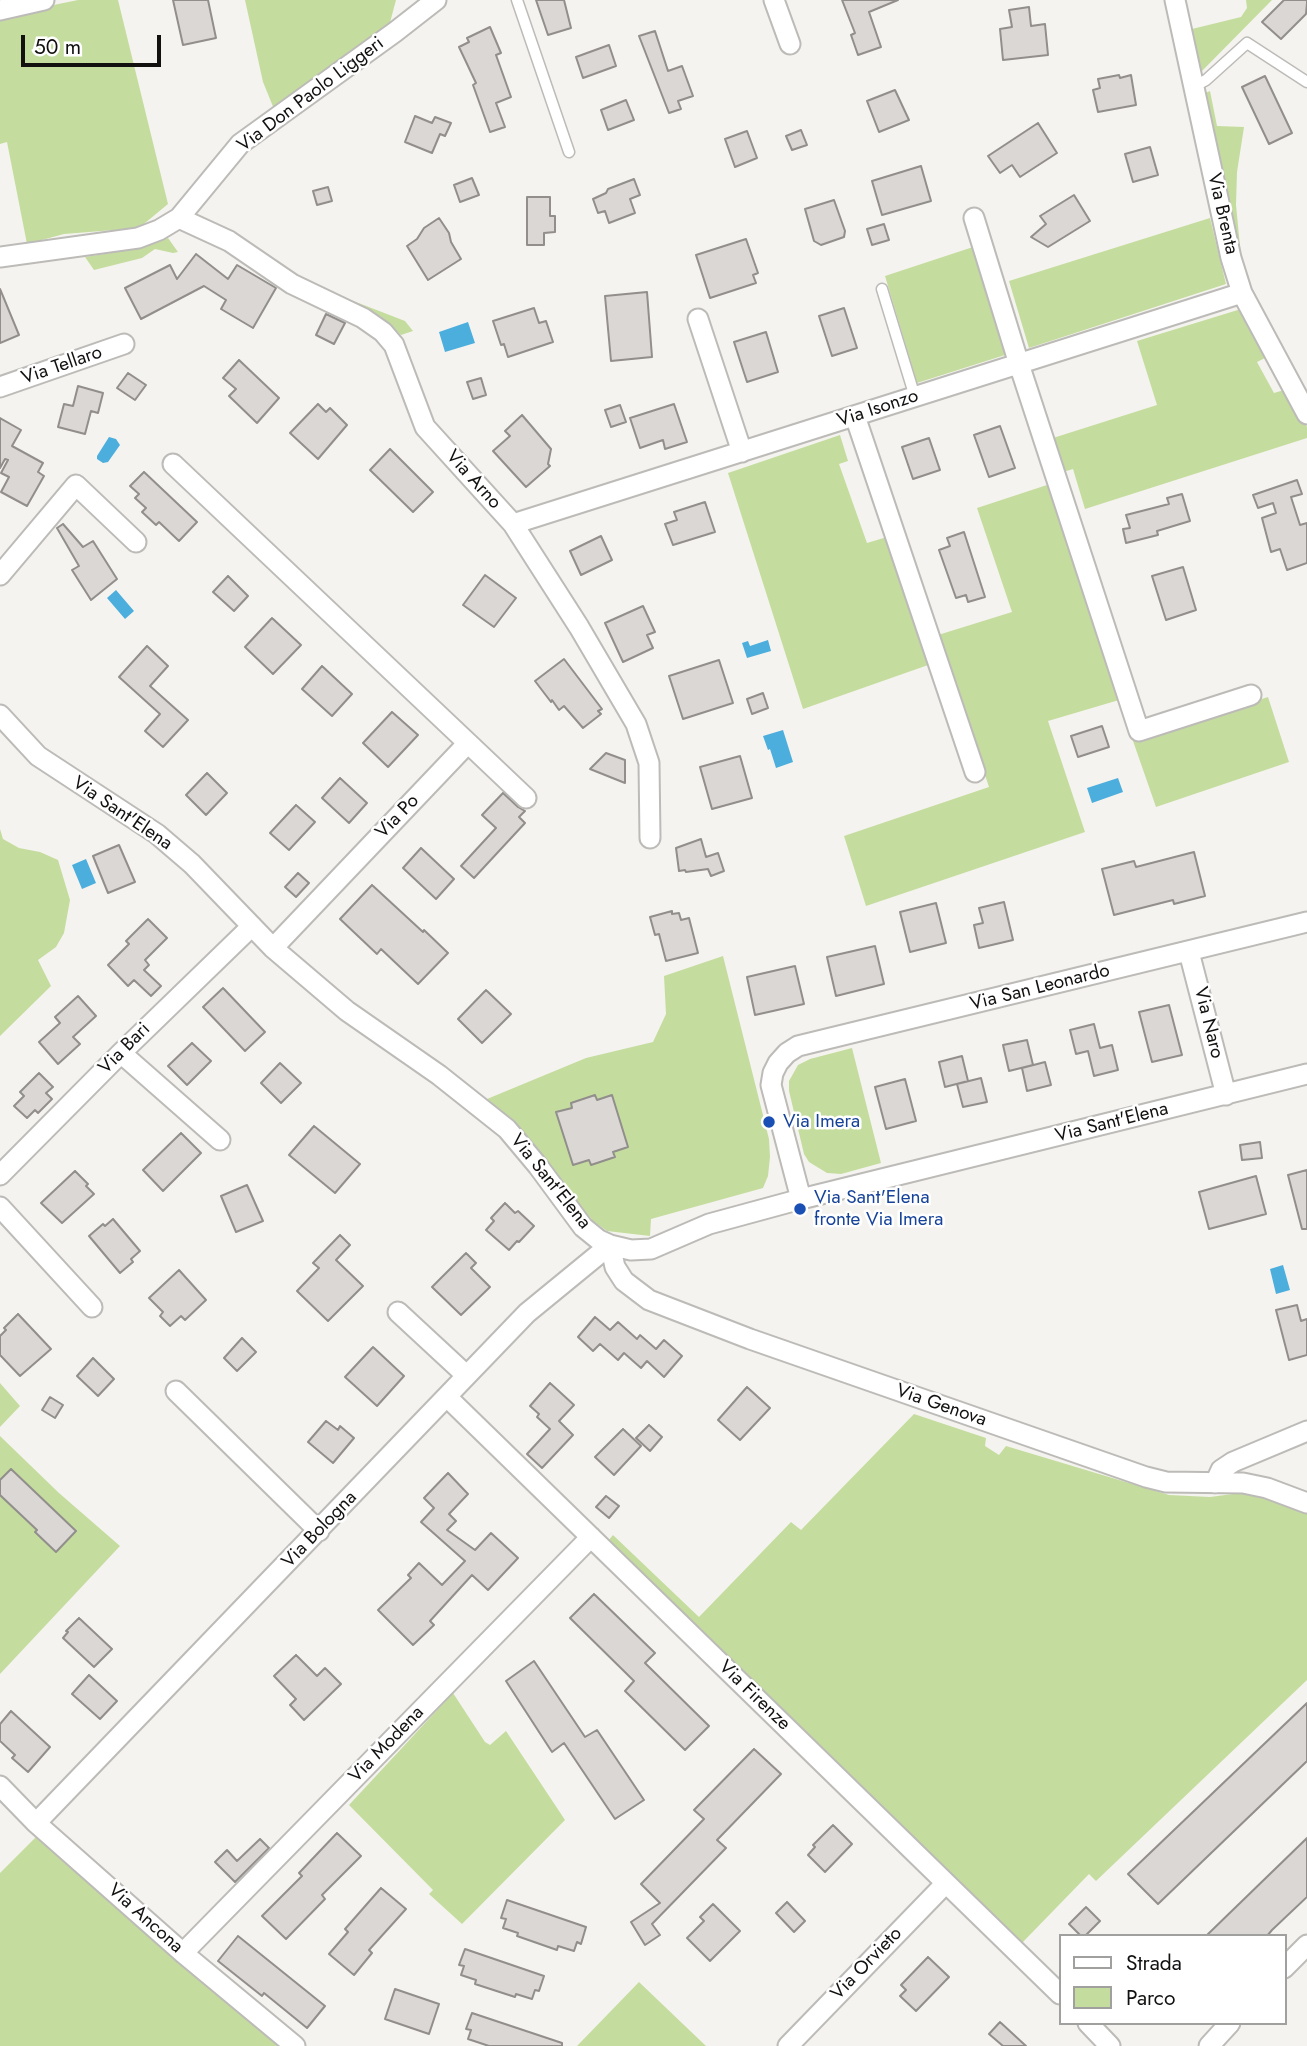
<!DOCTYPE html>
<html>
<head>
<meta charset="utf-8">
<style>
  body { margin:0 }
  #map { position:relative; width:1307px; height:2046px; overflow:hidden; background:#f5f3ef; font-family:Jost,sans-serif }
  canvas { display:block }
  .legend { position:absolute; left:1059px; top:1934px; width:228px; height:91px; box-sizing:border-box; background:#fff; border:2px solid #a0a09f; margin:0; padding:9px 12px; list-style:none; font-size:21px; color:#121110 }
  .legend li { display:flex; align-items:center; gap:14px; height:35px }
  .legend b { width:35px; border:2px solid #a0a09f }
  .scale { position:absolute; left:21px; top:35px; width:140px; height:32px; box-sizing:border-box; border:4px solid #121110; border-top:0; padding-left:9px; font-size:21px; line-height:24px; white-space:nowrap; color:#121110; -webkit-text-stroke:5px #fff; paint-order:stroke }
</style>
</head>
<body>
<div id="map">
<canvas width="1307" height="2046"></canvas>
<ul class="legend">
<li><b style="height:9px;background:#fff"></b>Strada</li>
<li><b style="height:19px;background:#c4dd9e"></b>Parco</li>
</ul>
<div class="scale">50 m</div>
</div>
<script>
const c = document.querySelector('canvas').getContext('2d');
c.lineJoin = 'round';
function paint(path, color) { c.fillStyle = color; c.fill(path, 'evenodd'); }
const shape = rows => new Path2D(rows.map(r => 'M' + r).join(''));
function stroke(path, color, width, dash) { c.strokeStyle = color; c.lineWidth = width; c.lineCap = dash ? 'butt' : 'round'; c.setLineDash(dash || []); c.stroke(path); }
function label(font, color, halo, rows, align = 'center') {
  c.font = font + ' Jost,sans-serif'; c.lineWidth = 5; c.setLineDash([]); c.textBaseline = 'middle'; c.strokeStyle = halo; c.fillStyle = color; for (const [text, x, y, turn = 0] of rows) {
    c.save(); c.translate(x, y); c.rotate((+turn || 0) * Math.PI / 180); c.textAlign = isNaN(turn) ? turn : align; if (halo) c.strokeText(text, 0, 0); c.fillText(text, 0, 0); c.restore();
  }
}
paint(shape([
  [78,0,118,0,168,204,139,228,64,234,27,244,7,142,0,144,0,16],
  [245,0,396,0,388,30,274,109,263,82],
  [1246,0,1272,0,1201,72,1192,29,1241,17,1247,8],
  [1210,91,1217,126,1244,127,1237,172,1236,205,1241,256,1233,236,1203,94],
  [1210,218,1226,284,1029,348,1009,281],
  [168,238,178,252,173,253,155,249,142,258,94,270,85,257,135,249],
  [973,247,1005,355,917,383,885,276],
  [294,278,405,321,413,331,401,335,382,318],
  [1241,309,1267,357,1257,362,1274,393,1284,390,1307,427,1307,438,1085,509,1073,469,1063,472,1053,438,1157,405,1137,341],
  [840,435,848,461,839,464,867,543,887,537,931,664,803,709,728,473],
  [1050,484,1119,700,1048,721,1085,832,866,906,844,836,989,787,938,635,1012,612,977,508],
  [1268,697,1289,762,1156,807,1133,741],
  [0,829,3,839,19,848,40,852,58,860,70,900,64,933,56,947,38,960,51,986,0,1036],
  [723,956,769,1139,770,1157,768,1176,763,1188,651,1219,650,1236,607,1231,593,1221,511,1120,487,1099,586,1058,653,1042,666,1014,664,976],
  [852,1048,881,1163,841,1174,827,1173,809,1162,804,1154,789,1091,789,1081,798,1065,810,1059],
  [0,1383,20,1406,0,1427],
  [914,1414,986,1438,985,1446,999,1455,1006,1446,1169,1495,1210,1497,1248,1492,1277,1499,1307,1512,1307,1680,1096,1881,1089,1874,1021,1944,608,1541,613,1535,699,1617,791,1522,801,1530],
  [0,1436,59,1493,120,1546,0,1674],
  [453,1693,485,1742,490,1745,506,1731,565,1820,462,1924,429,1894,433,1890,349,1805],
  [37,1836,241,2015,280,2046,0,2046,0,1873],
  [639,1982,706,2046,577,2046]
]), '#c4dd9e');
paint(shape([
  [468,322,475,343,445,352,439,332],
  [109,437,116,439,120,445,108,462,103,463,97,459,97,456],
  [116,590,134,611,125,619,107,598],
  [768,640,771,651,747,658,742,643,748,641,750,646],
  [783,730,793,762,776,768,770,749,768,750,763,736],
  [1118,778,1123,792,1092,803,1087,788],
  [86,859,96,883,82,889,72,865],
  [1283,1265,1290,1290,1276,1294,1270,1269]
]), '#4caedd');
const building = shape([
  [173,0,208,0,216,38,183,45,173,0],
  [536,0,564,0,571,28,548,35,536,0],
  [842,0,898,0,869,12,881,47,858,55,851,35,855,33,842,0],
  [1284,0,1307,0,1307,3,1306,14,1281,39,1262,22,1284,0],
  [1029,7,1031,26,1045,24,1048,55,1003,60,1000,29,1012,27,1009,10,1029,7],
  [490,27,501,53,496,55,511,97,496,103,505,127,490,132,473,85,476,83,459,47,469,42,467,38,490,27],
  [655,31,668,71,682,66,693,96,678,101,681,109,669,113,639,36,655,31],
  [609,45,616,66,583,78,576,57,609,45],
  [1119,75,1120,78,1131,75,1136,105,1098,112,1093,90,1100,88,1098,79,1119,75],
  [1265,76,1292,133,1269,144,1242,87,1265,76],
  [895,90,909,120,879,132,867,101,895,90],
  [626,100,634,120,608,130,601,110,626,100],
  [415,116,432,123,435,117,451,123,445,136,440,134,432,153,405,142,415,116],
  [1038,123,1057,153,1020,177,1012,165,1000,173,988,156,1038,123],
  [801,130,807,145,792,150,786,136,801,130],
  [747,131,757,158,735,167,725,139,747,131],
  [1150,147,1158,175,1133,182,1125,154,1150,147],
  [921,166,931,201,882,215,872,181,921,166],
  [472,178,479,195,460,202,454,185,472,178],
  [634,179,640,195,630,199,635,213,609,223,605,211,598,213,593,199,606,193,608,189,634,179],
  [328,187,332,201,317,205,313,191,328,187],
  [1074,195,1090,221,1048,247,1031,237,1046,224,1040,216,1074,195],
  [527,197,550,197,550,216,555,216,555,232,544,233,544,245,527,245,527,197],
  [834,200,845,231,844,237,821,245,814,241,805,209,834,200],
  [439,218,449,233,451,242,461,259,428,280,407,246,417,239,424,228,439,218],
  [884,224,889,240,872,245,867,229,884,224],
  [746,239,758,273,753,275,756,283,710,298,696,255,746,239],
  [196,254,228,279,237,265,276,288,253,328,221,309,226,300,204,286,141,319,125,288,170,265,177,279,196,254],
  [0,289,19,335,0,343,0,289],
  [647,292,652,357,611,361,605,296,647,292],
  [534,308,539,323,546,321,553,342,508,357,504,344,501,345,493,321,534,308],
  [844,308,857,348,832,356,819,316,844,308],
  [326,314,345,323,334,344,316,335,326,314],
  [766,332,778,372,747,382,734,342,766,332],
  [239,360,279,398,257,423,229,396,236,389,223,378,239,360],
  [128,373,146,385,135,400,117,388,128,373],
  [481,378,486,395,473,399,467,382,481,378],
  [78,386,103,393,98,413,91,411,85,434,58,427,64,404,73,406,78,386],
  [318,404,326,412,330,408,347,425,318,459,290,433,318,404],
  [674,404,687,442,665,449,663,440,640,448,630,418,674,404],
  [620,405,626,422,611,427,605,410,620,405],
  [522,415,551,449,548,464,550,466,526,487,493,451,510,436,505,431,522,415],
  [0,418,21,430,12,446,43,463,38,472,44,476,27,506,1,492,9,477,1,473,8,460,5,459,0,468,0,418],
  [1000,426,1015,468,989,477,974,435,1000,426],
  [929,438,940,470,913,479,902,447,929,438],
  [390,449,433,492,413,512,370,470,390,449],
  [144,472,197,522,179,541,159,522,156,525,142,512,146,508,135,498,139,494,130,486,144,472],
  [1297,480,1302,494,1291,497,1300,525,1307,523,1307,563,1287,570,1280,549,1271,552,1262,518,1276,513,1273,503,1258,508,1253,495,1297,480],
  [1182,494,1190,521,1157,531,1158,535,1126,543,1123,529,1130,528,1126,515,1169,504,1167,498,1182,494],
  [705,502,715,532,673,545,665,524,677,520,674,512,705,502],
  [63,524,83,547,93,541,117,579,91,600,72,570,79,566,57,528,63,524],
  [964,532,985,597,968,602,966,595,956,598,939,550,950,546,947,538,964,532],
  [601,536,612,560,581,575,570,551,601,536],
  [1183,567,1196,610,1166,620,1152,576,1183,567],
  [485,575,516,598,494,627,463,605,485,575],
  [228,576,248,596,234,611,213,592,228,576],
  [643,606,655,632,647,635,653,648,623,662,605,623,643,606],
  [272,618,301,645,273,674,245,647,272,618],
  [147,646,168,666,150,686,188,720,163,747,145,731,160,714,119,677,147,646],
  [564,659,602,709,598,711,601,714,583,728,564,706,559,710,552,700,551,702,535,681,564,659],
  [719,660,733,703,683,719,669,676,719,660],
  [322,666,352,694,332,716,302,689,322,666],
  [763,693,768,708,752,714,747,699,763,693],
  [392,712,418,735,388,767,363,743,392,712],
  [1102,726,1109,747,1078,757,1071,736,1102,726],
  [606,753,625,760,625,783,590,769,606,753],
  [740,756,752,798,712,809,700,767,740,756],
  [207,773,227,793,206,815,186,795,207,773],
  [340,778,367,803,349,823,322,798,340,778],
  [503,793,518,807,525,811,519,817,525,823,474,878,461,866,496,828,482,815,503,793],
  [296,805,315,822,289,850,270,833,296,805],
  [701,839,706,857,718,853,724,871,711,876,708,869,686,872,685,870,679,871,676,848,701,839],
  [119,845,135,882,108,893,93,856,119,845],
  [421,848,454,879,436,899,403,868,421,848],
  [1194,852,1205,896,1174,904,1173,900,1114,915,1102,869,1134,861,1136,867,1194,852],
  [298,873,309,883,296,897,285,887,298,873],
  [372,885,423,932,424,930,448,953,418,984,381,949,377,954,340,919,372,885],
  [1004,902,1013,940,979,948,974,925,983,923,979,908,1004,902],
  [936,903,946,943,910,952,900,912,936,903],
  [672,911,672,914,679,913,681,920,689,918,698,953,666,961,659,934,655,935,650,917,672,911],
  [148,919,167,938,145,960,149,965,144,970,161,986,151,996,134,980,128,986,108,965,129,944,126,941,148,919],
  [875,946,884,984,836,996,827,957,875,946],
  [795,966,804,1004,755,1015,747,977,795,966],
  [223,988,265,1032,245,1051,203,1007,223,988],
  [486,990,511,1014,482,1043,458,1019,486,990],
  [78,996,96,1016,73,1037,80,1044,58,1064,39,1042,60,1023,55,1017,78,996],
  [1169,1005,1182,1055,1152,1062,1139,1012,1169,1005],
  [1094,1024,1100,1048,1112,1045,1118,1070,1094,1076,1088,1051,1076,1054,1070,1030,1094,1024],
  [1027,1040,1033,1065,1009,1071,1003,1045,1027,1040],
  [192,1043,211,1061,187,1085,168,1066,192,1043],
  [962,1056,968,1081,945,1087,939,1062,962,1056],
  [1045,1062,1051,1085,1027,1091,1022,1068,1045,1062],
  [280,1063,301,1083,281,1103,261,1083,280,1063],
  [39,1073,53,1087,46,1093,52,1099,38,1113,35,1110,27,1118,14,1106,24,1096,20,1092,39,1073],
  [981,1078,987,1102,963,1107,957,1084,981,1078],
  [905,1079,916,1121,886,1129,875,1087,905,1079],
  [595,1095,597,1100,612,1095,628,1147,613,1152,615,1157,591,1165,589,1160,573,1165,556,1112,572,1108,571,1103,595,1095],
  [314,1126,360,1164,335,1193,289,1155,314,1126],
  [181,1133,201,1153,163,1191,143,1170,181,1133],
  [1260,1142,1262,1158,1242,1160,1240,1145,1260,1142],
  [1307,1170,1307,1229,1302,1229,1288,1175,1307,1170],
  [75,1171,88,1184,86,1186,94,1194,62,1223,41,1203,75,1171],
  [1256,1176,1266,1214,1209,1229,1199,1192,1256,1176],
  [247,1185,263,1221,236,1232,221,1196,247,1185],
  [505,1203,515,1213,518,1211,534,1226,519,1242,517,1241,509,1250,486,1230,494,1221,491,1218,505,1203],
  [113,1219,140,1251,131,1259,133,1262,120,1273,89,1236,103,1224,105,1226,113,1219],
  [340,1235,350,1245,336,1260,363,1286,328,1321,297,1291,319,1268,313,1263,340,1235],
  [466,1253,476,1263,471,1268,490,1287,461,1315,432,1287,466,1253],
  [179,1270,206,1300,185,1320,181,1316,170,1326,160,1316,163,1312,149,1298,179,1270],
  [1297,1305,1301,1321,1307,1319,1307,1355,1289,1360,1276,1310,1297,1305],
  [18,1314,51,1349,20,1376,0,1355,0,1336,6,1330,4,1328,18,1314],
  [595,1317,610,1330,618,1322,637,1339,640,1335,656,1349,664,1340,682,1356,664,1377,647,1361,641,1368,624,1353,618,1360,600,1344,593,1351,578,1337,595,1317],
  [242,1338,256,1352,237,1371,224,1358,242,1338],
  [373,1347,404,1376,377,1406,345,1377,373,1347],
  [93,1358,114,1379,98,1396,77,1376,93,1358],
  [550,1383,574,1405,559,1421,573,1435,542,1468,527,1454,550,1429,537,1417,539,1414,530,1406,550,1383],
  [747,1387,770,1408,740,1440,718,1420,747,1387],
  [50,1397,63,1405,55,1418,42,1410,50,1397],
  [326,1421,338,1430,340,1426,354,1438,333,1463,308,1442,326,1421],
  [649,1425,662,1437,650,1451,636,1438,649,1425],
  [623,1429,641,1446,614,1475,595,1457,623,1429],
  [11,1469,76,1531,56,1552,35,1532,37,1530,0,1495,0,1480,11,1469],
  [448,1473,468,1494,449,1514,456,1521,447,1530,475,1550,491,1533,518,1558,488,1590,472,1575,430,1621,434,1625,413,1645,378,1610,411,1578,408,1575,419,1563,442,1585,465,1561,421,1522,434,1508,424,1498,448,1473],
  [606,1496,619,1506,609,1518,596,1507,606,1496],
  [594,1594,655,1653,645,1663,709,1726,685,1750,625,1691,634,1681,570,1618,594,1594],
  [79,1618,112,1649,94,1667,63,1638,68,1632,66,1631,79,1618],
  [296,1655,317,1676,325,1668,341,1684,304,1720,290,1705,296,1699,274,1676,296,1655],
  [534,1661,585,1737,597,1730,644,1800,615,1819,564,1743,552,1752,506,1681,534,1661],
  [89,1675,117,1701,100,1719,72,1694,89,1675],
  [1307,1703,1307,1761,1158,1904,1128,1874,1307,1703],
  [11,1711,50,1747,28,1772,12,1758,15,1755,0,1741,0,1724,11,1711],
  [754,1749,781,1774,717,1840,726,1848,652,1924,660,1935,645,1945,631,1922,660,1903,641,1884,704,1819,694,1810,754,1749],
  [833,1825,852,1844,825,1872,808,1855,815,1847,813,1845,833,1825],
  [337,1833,361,1856,322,1895,325,1899,286,1939,262,1916,302,1876,299,1873,337,1833],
  [1307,1838,1307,1897,1272,1930,1267,1936,1206,1936,1307,1838],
  [260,1839,269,1848,235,1882,215,1862,227,1850,237,1861,260,1839],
  [381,1888,406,1909,369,1950,372,1953,354,1975,329,1954,348,1932,345,1929,381,1888],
  [507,1900,586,1927,581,1944,577,1942,574,1951,558,1946,557,1950,517,1936,518,1933,503,1928,506,1919,501,1918,507,1900],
  [787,1902,805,1921,794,1932,776,1913,787,1902],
  [713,1904,740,1931,710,1961,687,1938,704,1921,700,1917,713,1904],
  [1086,1907,1100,1921,1085,1936,1081,1936,1069,1924,1086,1907],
  [238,1936,325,2006,307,2028,264,1993,262,1996,218,1961,238,1936],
  [465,1949,544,1976,539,1991,535,1990,532,1999,516,1994,515,1997,475,1984,476,1980,461,1975,464,1966,459,1965,465,1949],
  [928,1957,949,1977,916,2011,900,1996,906,1990,901,1985,928,1957],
  [395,1989,439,2004,429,2034,385,2019,395,1989],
  [472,2013,562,2043,562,2046,489,2046,468,2039,471,2030,466,2029,472,2013],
  [1000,2022,1026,2046,1003,2046,989,2034,1000,2022]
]);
paint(building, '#dad7d4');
stroke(building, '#918e8c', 2);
const service = shape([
  [517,0,569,152],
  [1193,87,1206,80,1247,43,1307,82],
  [882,289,915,397]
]);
const minor = shape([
  [774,0,790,44],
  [1175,0,1231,258,1242,293,1307,414],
  [0,10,44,0],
  [179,218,229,241,292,284,363,318,383,332,394,345,425,427,513,524,579,627,636,724,649,763,650,838],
  [974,218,1019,364,1139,731,1251,695],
  [0,257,138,238,159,230,179,218,240,144,395,32,436,0],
  [698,319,742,452],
  [0,387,124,344],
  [855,416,975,772],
  [173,464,468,743],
  [513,524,1242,293],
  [0,575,76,485,136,542],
  [0,715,38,756,157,834,192,864,273,948,347,1011,439,1075,507,1129,538,1166,583,1227,599,1240,610,1245,631,1250,651,1249,709,1224,801,1199,1307,1074],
  [273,948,468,743,526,798],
  [1189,952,1226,1095],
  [121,1053,220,1140],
  [0,1175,121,1053,252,926],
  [801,1199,771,1085,773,1073,778,1063,787,1053,798,1046,1307,922],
  [0,1207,92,1307],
  [398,1312,466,1375],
  [176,1391,319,1531],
  [447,1397,1060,1994],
  [1215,1483,1221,1470,1233,1462,1307,1431],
  [0,1786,36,1823,183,1953,295,2046],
  [36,1823,527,1313,610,1245,615,1267,624,1281,649,1300,750,1339,1146,1477,1166,1482,1243,1483,1267,1488,1307,1503],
  [183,1953,591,1537],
  [1284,1968,1307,1945],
  [1088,2023,1110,2046],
  [788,2046,946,1883],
  [1209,2046,1230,2023]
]);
stroke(service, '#bdbbb8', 13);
stroke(minor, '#bdbbb8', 23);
stroke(service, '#fff', 10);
stroke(minor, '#fff', 19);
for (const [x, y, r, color] of [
  [769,1122,7,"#1a4fb4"],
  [800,1209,7,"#1a4fb4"]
]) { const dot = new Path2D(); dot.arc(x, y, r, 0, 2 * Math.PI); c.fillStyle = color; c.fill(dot); stroke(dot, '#fff', 2.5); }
label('19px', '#121110', '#fff', [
  ["Via Don Paolo Liggeri",311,95,-37],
  ["Via Brenta",1222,214,77],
  ["Via Tellaro",62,366,-19],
  ["Via Isonzo",878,409,-18],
  ["Via Arno",473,480,48],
  ["Via Sant'Elena",122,814,34],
  ["Via Po",398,817,-46],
  ["Via San Leonardo",1040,988,-14],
  ["Via Naro",1208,1023,76],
  ["Via Bari",125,1049,-45],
  ["Via Sant'Elena",1112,1123,-14],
  ["Via Sant'Elena",550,1182,51],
  ["Via Genova",941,1406,19],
  ["Via Bologna",320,1530,-46],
  ["Via Firenze",754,1696,44],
  ["Via Modena",387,1745,-46],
  ["Via Ancona",145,1919,42],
  ["Via Orvieto",867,1964,-46]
]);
label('19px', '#164399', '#fff', [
  ["Via Imera",783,1122],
  ["Via Sant'Elena",814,1198],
  ["fronte Via Imera",814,1220]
], 'left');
</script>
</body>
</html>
